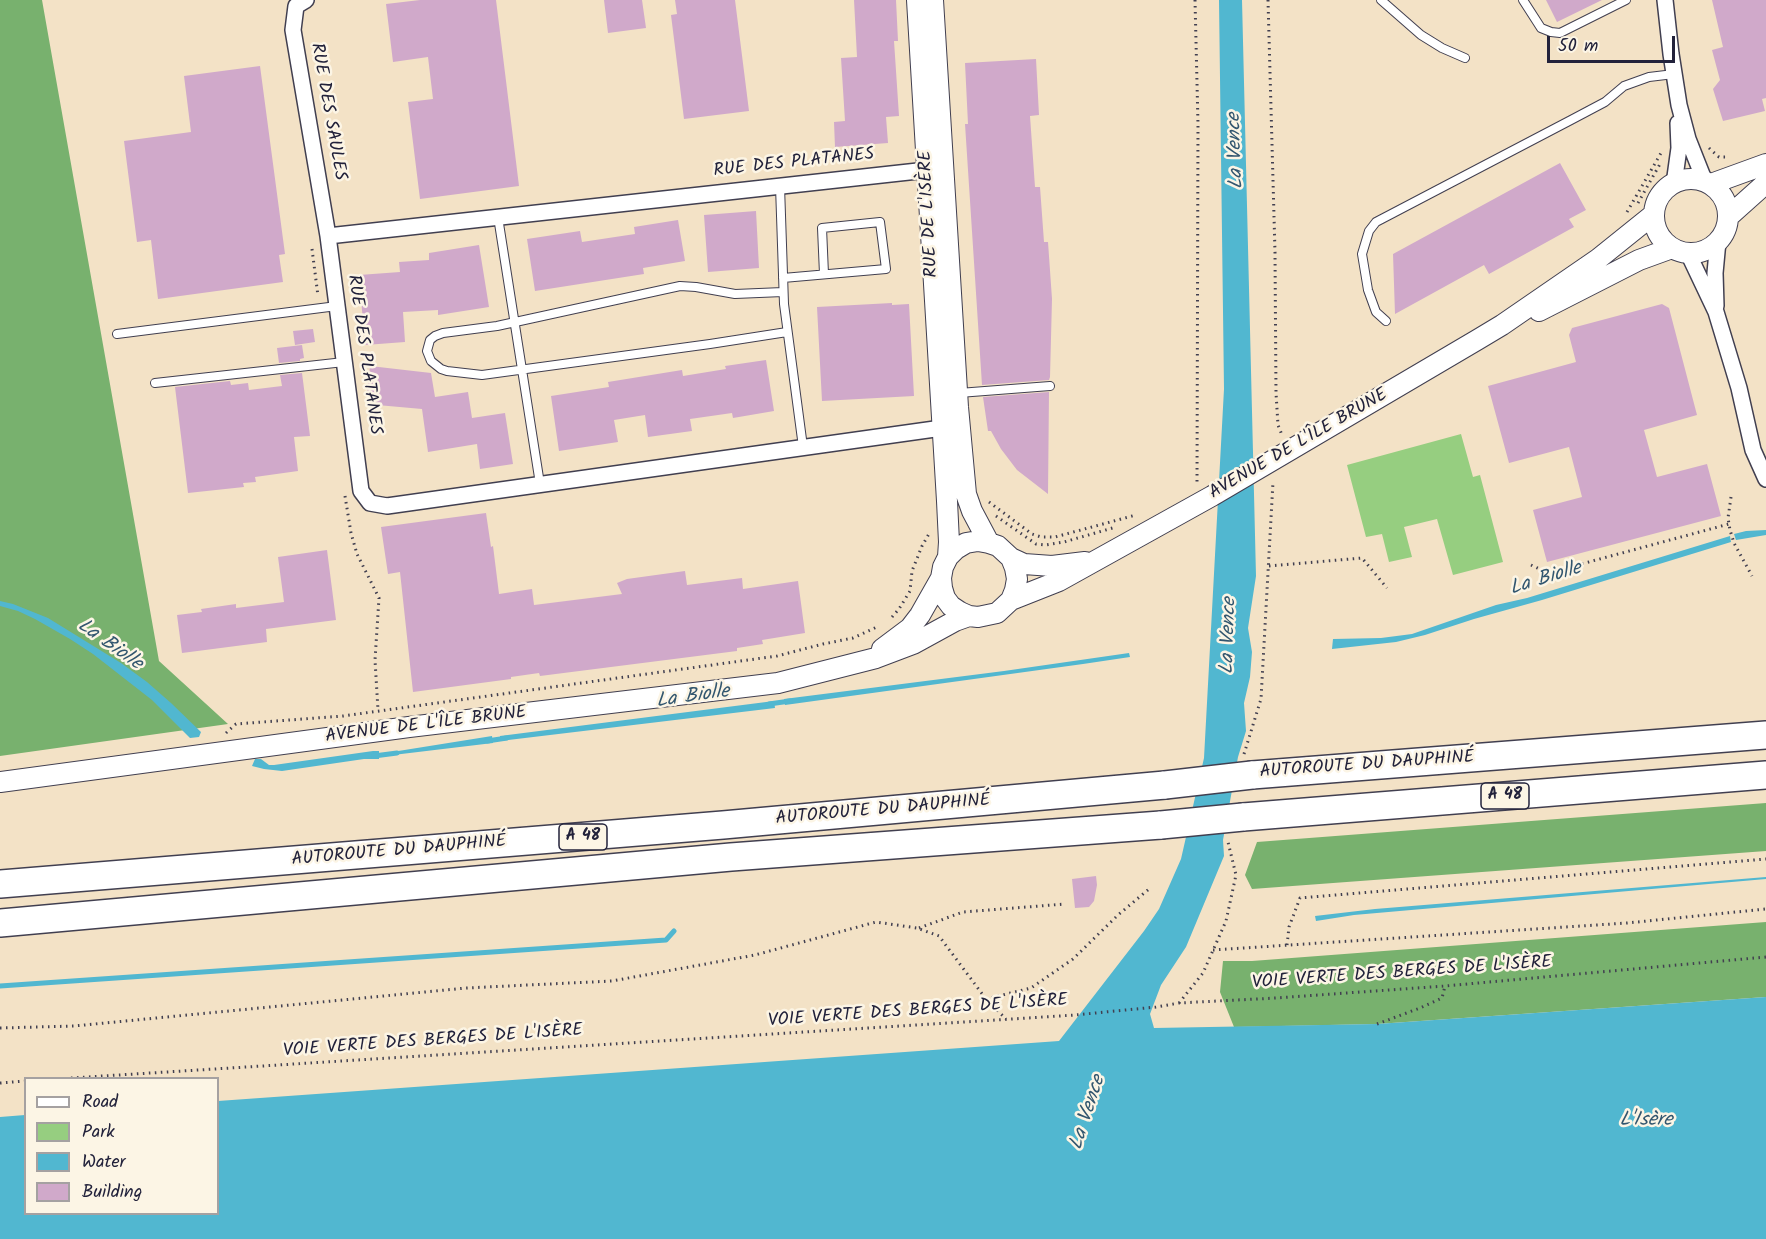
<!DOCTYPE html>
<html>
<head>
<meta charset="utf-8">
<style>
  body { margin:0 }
  #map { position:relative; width:1766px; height:1239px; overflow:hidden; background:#f3e2c6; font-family:Kalam,sans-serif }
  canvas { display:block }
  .legend { position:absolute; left:24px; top:1077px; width:195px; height:138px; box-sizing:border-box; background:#fcf5e5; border:2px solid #a5a1a1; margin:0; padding:8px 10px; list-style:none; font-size:18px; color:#22223b }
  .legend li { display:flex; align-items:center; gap:12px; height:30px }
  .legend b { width:30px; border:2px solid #a5a1a1 }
  .scale { position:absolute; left:1547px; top:36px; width:128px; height:27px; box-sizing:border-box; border:3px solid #22223b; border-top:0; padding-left:8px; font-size:18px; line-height:21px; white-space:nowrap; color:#22223b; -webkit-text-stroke:4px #fcf5e5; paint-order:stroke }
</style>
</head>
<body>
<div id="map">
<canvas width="1766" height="1239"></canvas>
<ul class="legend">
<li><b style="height:8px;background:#fff"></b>Road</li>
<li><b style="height:16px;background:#96ce80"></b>Park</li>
<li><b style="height:16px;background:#51b7d0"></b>Water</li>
<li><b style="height:16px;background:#d0a9ca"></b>Building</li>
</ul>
<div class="scale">50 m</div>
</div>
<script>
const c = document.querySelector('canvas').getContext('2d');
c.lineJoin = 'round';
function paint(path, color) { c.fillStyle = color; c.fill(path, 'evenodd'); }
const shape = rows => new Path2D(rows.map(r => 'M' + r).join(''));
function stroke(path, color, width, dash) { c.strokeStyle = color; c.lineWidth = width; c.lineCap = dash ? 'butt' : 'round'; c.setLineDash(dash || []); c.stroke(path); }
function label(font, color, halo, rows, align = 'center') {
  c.font = font + ' Kalam,sans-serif'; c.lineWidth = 5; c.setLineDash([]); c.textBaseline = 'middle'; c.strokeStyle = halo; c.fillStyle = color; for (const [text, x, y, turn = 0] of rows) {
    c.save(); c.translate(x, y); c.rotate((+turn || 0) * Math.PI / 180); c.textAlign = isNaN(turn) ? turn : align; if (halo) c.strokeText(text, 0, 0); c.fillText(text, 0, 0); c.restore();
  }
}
paint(shape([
  [1461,434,1473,477,1480,475,1503,562,1453,575,1437,519,1404,527,1412,557,1389,562,1382,534,1366,537,1347,465]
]), '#96ce80');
paint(shape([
  [0,0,42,0,159,661,228,724,0,756],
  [1766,803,1766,851,1252,889,1245,875,1257,842],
  [1766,922,1766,997,1377,1024,1234,1027,1220,992,1223,961,1252,961]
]), '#78b16e');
paint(shape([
  [1219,0,1242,0,1256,576,1248,628,1252,652,1250,677,1244,703,1246,731,1238,757,1223,840,1224,856,1186,947,1161,985,1150,1014,1154,1028,1377,1024,1766,997,1766,1239,0,1239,0,1117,25,1115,26,1214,218,1214,218,1101,1059,1041,1144,931,1159,909,1181,859,1204,758,1224,389],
  [1766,530,1766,535,1736,540,1734,534,1746,531],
  [1730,536,1731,542,1542,600,1474,619,1425,635,1396,642,1332,649,1333,639,1381,638,1412,634,1496,605,1527,598],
  [0,601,13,604,48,618,121,663,147,682,171,703,201,732,199,737,190,738,152,700,93,654,70,639,35,619,18,611,0,606],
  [1129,653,1130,657,1083,664,785,705,784,699,1004,671],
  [774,701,775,708,500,741,500,736],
  [492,736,493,743,393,755,392,752],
  [373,751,379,751,379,759,364,759,282,771,264,769,252,766,255,759,261,759,269,765,274,765],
  [1766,877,1766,879,1354,915,1316,921,1315,916,1375,909]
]), '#51b7d0');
stroke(shape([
  [769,704,790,701],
  [487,741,507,738],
  [374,756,397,753],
  [0,986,666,940,674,931]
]), '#51b7d0', 5);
paint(shape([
  [420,0,496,0,519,186,420,199,408,102,433,99,428,57,393,62,386,4],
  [604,0,642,0,646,28,608,33],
  [675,0,735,0,749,111,684,119,671,15,677,14],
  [854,0,896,0,898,41,894,41,899,116,886,117,888,143,835,147,834,122,845,121,841,58,857,57],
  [1546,0,1602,0,1557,22],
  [1712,0,1766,0,1766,98,1762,99,1765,111,1723,121,1713,89,1720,80,1712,50,1723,47],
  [1036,59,1039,115,1030,116,1035,187,1040,187,1044,242,1048,242,1052,299,1050,377,1049,380,982,385,965,124,968,124,965,63],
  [260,66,285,254,279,255,283,282,158,299,151,240,137,242,124,141,191,132,184,76],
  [1560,163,1586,210,1569,219,1574,227,1489,274,1484,265,1395,314,1393,254],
  [756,211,759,268,708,272,704,215],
  [678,220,685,261,643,268,644,274,535,291,527,239,580,231,582,242,635,234,634,227],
  [479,245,489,307,438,315,438,310,403,312,405,342,365,345,359,275,400,272,399,262,429,260,429,253],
  [892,303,892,305,909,304,914,396,822,401,817,307],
  [1662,304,1669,308,1697,415,1644,430,1657,477,1707,464,1721,516,1547,562,1533,510,1582,497,1569,447,1509,463,1488,386,1576,362,1569,335,1572,328],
  [313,329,315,342,295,345,293,331],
  [302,345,304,358,300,359,300,361,279,363,277,348],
  [766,360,774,411,733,418,732,413,690,419,692,431,648,437,645,415,614,420,618,442,559,451,551,396,609,387,608,382,682,370,683,376,726,369,725,366],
  [370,366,431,373,435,397,468,392,472,418,505,413,513,464,480,469,477,444,428,452,422,409,366,404],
  [302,373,310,436,294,437,298,471,255,477,256,482,243,483,244,487,188,493,175,387,230,381,231,385,248,383,249,390,282,386,280,375],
  [1049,392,1048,494,1017,470,1001,449,991,431,988,431,983,397],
  [486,513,491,547,493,546,499,594,532,589,534,605,622,594,617,583,627,579,685,571,687,585,742,578,743,589,798,581,805,633,762,640,763,644,737,648,737,651,540,676,539,673,511,677,511,679,413,692,400,572,388,574,381,527],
  [327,550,336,620,266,629,267,642,182,653,177,615,202,612,201,609,236,604,236,608,284,602,278,557],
  [1096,876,1097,885,1094,901,1089,907,1075,908,1072,879]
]), '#d0a9ca');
const service = shape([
  [1381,0,1421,35,1442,48,1465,58],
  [1523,0,1541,28,1551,32,1560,33,1626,0],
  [780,186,784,304,803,447],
  [498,217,540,484],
  [783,278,886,269,880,222,822,228,824,274],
  [783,292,735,294,696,287,680,286,497,326,443,333,435,336,430,340,427,351,431,361,441,369,447,371,482,375,710,344,787,332],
  [1386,321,1376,312,1368,290,1362,254,1369,231,1376,222,1571,120,1605,102,1624,86,1649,77,1674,74],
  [117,334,337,306],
  [155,383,344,362],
  [959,393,1050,386]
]);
const minor = shape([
  [306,0,296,6,293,30,328,236,361,491,370,503,387,506,942,428],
  [1665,0,1671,54,1679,105,1688,139,1705,182],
  [1674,184,1679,148,1678,123],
  [328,236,927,170],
  [1688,253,1716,312,1739,388,1753,450,1766,479],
  [1716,306,1715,273,1718,241]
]);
const tertiary = shape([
  [917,0,947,501,949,542,948,557],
  [933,0,958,407,966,494,972,511,989,543],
  '1654 216a37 37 0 1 1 74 0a37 37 0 1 1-74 0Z',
  [1711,184,1766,164],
  [1728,217,1766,183],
  [1539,311,1639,260,1672,248],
  [1011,558,1015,568,1017,579,1015,590,1011,600,997,613,978,617,969,616,960,612,951,606,945,598,942,588,941,578,943,567,948,557,956,549,966,543,978,541,989,543,998,546,1011,558,1024,564,1052,566,1085,562],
  [1011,600,1059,581,1212,496,1477,340,1502,325,1598,259,1654,214],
  [882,649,910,628,920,615,941,578],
  [0,782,409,727,778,683,876,658,913,644,955,621,969,616]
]);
const motorway = shape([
  [1252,775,1766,735],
  [1243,817,1766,775],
  [0,884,723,825,1165,785],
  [0,923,731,857,1161,825]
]);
stroke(service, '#413f50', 10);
stroke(minor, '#413f50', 18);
stroke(tertiary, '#413f50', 22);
stroke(motorway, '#413f50', 30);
stroke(shape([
  [1195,0,1198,124,1197,484],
  [1268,0,1275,252,1276,393,1278,425,1282,435],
  [1709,148,1719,157,1729,157],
  [1638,203,1660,164],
  [1627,212,1661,153],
  [312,249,318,296],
  [345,496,351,533,357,554,379,598,375,660,378,710],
  [1731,497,1728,518,1730,530,1734,543,1752,576],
  [989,502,1032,534,1041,537,1055,537,1136,515],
  [996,516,1036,544,1046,545,1064,542,1116,527],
  [1531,565,1548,573,1729,524],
  [1269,566,1362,558,1387,588],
  [892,617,899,609,910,591,912,571,922,546,930,532],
  [226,733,236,724,343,716,777,656,823,644,853,638,879,626],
  [1244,754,1261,699,1273,482],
  [919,928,963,912,1065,904],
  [1287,945,1289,927,1300,898,1766,859],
  [1213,950,1627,923,1766,909],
  [986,999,1031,988,1073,959,1118,915,1149,889],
  [1179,1003,1203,973,1226,921,1236,875,1228,842],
  [1377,1024,1420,1008,1442,998,1445,986],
  [0,1028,74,1026,466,988,612,981,755,955,876,922,917,928,939,936,986,999,1006,1019],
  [71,1078,1075,1015,1156,1007,1179,1003,1276,998,1445,986,1766,957],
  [0,1083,26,1081]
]), '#413f50', 3, [1.5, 4.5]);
stroke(service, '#fff', 8);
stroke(minor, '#fff', 15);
stroke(tertiary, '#fff', 20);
stroke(motorway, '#fff', 27);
const motorwayBridge = shape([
  [1165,785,1252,775],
  [1161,825,1243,817]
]);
stroke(motorwayBridge, '#413f50', 30, []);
stroke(motorwayBridge, '#fff', 27);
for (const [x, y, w] of [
  [1505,796,48],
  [583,837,48]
]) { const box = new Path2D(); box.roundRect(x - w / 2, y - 13, w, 26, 4.5); c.fillStyle = '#fcf5e5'; c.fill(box); stroke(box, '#22223b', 1.5); }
label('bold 16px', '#22223b', null, [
  ["A 48",1505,796],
  ["A 48",583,837]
]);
label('18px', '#22223b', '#fcf5e5', [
  ["RUE DES SAULES",327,112,80],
  ["RUE DES PLATANES",794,164,-6],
  ["RUE DE L'ISÈRE",930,214,-93],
  ["RUE DES PLATANES",363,355,82],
  ["AVENUE DE L'ÎLE BRUNE",1299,445,-30],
  ["AVENUE DE L'ÎLE BRUNE",426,726,-7],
  ["AUTOROUTE DU DAUPHINÉ",1367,766,-4],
  ["AUTOROUTE DU DAUPHINÉ",883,811,-5],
  ["AUTOROUTE DU DAUPHINÉ",399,852,-5],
  ["VOIE VERTE DES BERGES DE L'ISÈRE",1402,974,-4],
  ["VOIE VERTE DES BERGES DE L'ISÈRE",918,1012,-4],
  ["VOIE VERTE DES BERGES DE L'ISÈRE",433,1042,-4]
]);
label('italic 20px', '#32566f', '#fcf5e5', [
  ["La Vence",1237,151,-92],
  ["La Biolle",1546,580,-17],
  ["La Vence",1230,636,-88],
  ["La Biolle",109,646,35],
  ["La Biolle",693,698,-8],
  ["La Vence",1089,1113,-72],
  ["L'Isère",1646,1122]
]);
</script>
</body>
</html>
